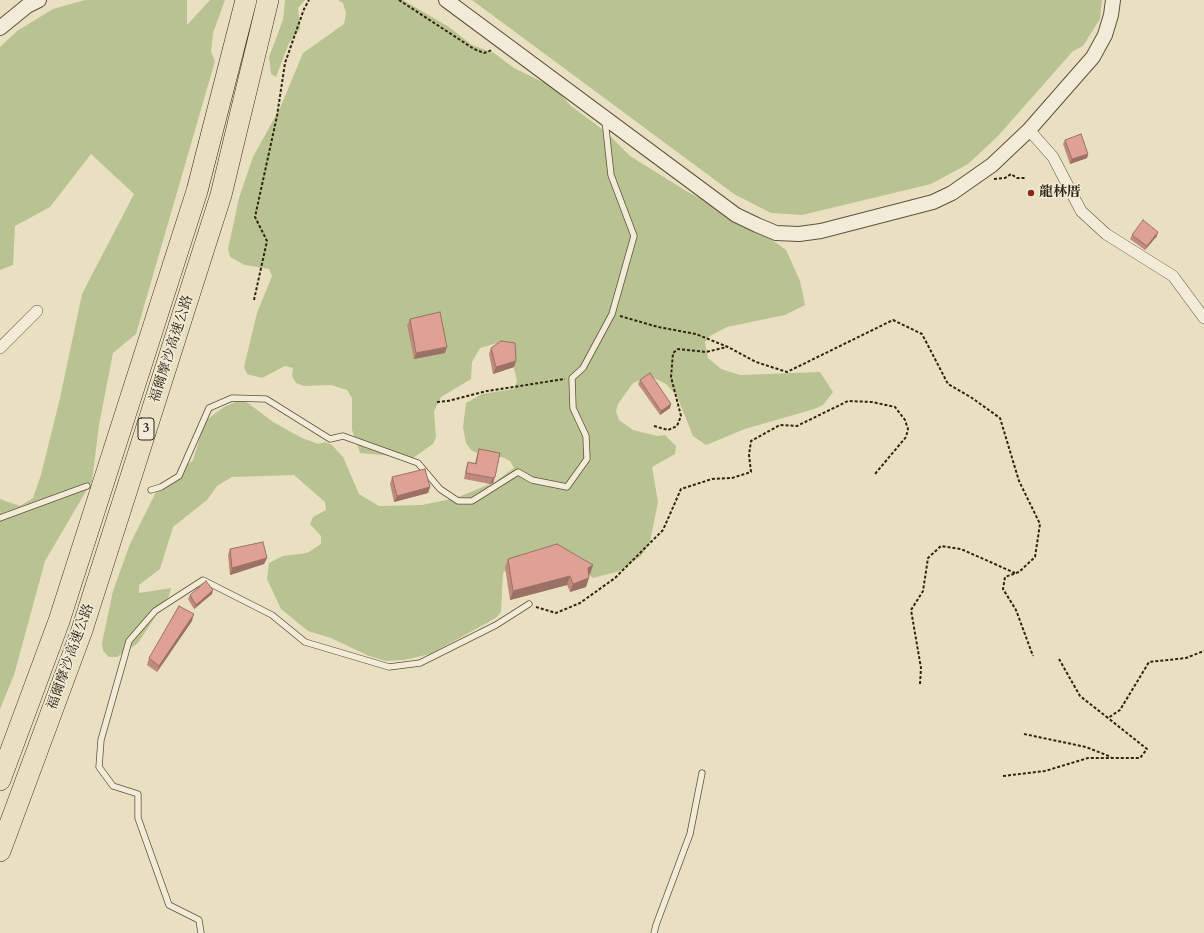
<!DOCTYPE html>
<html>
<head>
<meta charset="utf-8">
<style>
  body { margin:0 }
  canvas { display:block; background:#e9e0c1 }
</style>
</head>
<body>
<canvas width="1204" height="933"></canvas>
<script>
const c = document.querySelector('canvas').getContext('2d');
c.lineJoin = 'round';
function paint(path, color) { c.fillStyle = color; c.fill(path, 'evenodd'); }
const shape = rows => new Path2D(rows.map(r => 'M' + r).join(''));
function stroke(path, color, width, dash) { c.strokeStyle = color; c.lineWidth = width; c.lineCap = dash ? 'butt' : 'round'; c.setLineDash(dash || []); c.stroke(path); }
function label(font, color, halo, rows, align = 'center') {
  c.font = font + ' Cardo,"Noto Serif TC",serif'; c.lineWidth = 3; c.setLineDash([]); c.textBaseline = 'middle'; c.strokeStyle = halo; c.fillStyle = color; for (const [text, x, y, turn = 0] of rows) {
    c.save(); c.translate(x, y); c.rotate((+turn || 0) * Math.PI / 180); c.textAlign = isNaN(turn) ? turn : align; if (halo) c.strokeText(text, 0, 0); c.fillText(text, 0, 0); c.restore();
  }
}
paint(shape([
  [85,0,187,0,187,25,210,0,225,0,213,33,211,52,215,61,136,334,113,353,99,425,92,481,45,561,14,675,0,709,0,499,20,506,33,498,41,475,60,398,82,294,134,194,91,154,50,207,15,226,13,265,0,270,0,47,17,31,53,9],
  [285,0,305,0,298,8,300,29,289,43,276,77,271,74,269,57,283,20],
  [338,0,403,0,449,27,472,45,494,53,514,68,555,88,571,106,606,132,630,156,688,192,753,226,786,250,800,281,805,305,785,315,727,327,710,336,705,342,708,358,721,369,740,375,820,372,833,392,823,405,814,409,745,429,706,445,693,436,677,396,666,384,650,376,633,383,618,404,616,411,619,420,633,430,657,436,665,435,676,446,675,454,652,467,658,502,650,542,641,556,620,571,593,578,560,550,521,558,503,573,501,612,496,618,430,654,404,660,386,661,369,656,331,638,308,631,281,609,267,579,269,563,283,556,307,553,321,544,321,536,310,524,313,517,326,510,325,502,294,475,232,477,217,486,207,500,173,527,160,569,139,585,139,593,171,588,169,596,138,643,117,657,109,657,103,651,102,643,113,591,130,544,156,492,193,460,205,421,224,407,240,400,248,403,273,422,302,438,318,444,325,442,332,445,343,457,359,494,379,506,422,505,456,498,495,482,514,468,510,461,502,457,485,457,471,450,466,443,463,427,466,403,482,394,514,389,517,381,509,348,504,341,480,348,472,362,471,379,441,397,434,411,436,437,433,444,413,458,360,453,352,430,352,398,347,390,331,385,304,386,296,383,292,376,293,368,285,366,262,378,247,374,244,367,257,313,272,276,269,269,245,265,230,257,228,249,239,198,253,157,281,106,303,53,344,24,346,13,343,3],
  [472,0,1102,0,1100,19,1083,46,1073,51,998,136,968,164,931,184,802,215,771,213,734,194]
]), '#b9c291');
const service = shape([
  [151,490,161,487,179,476,209,408,232,398,266,399,330,439,343,436,418,463,440,489,458,501,472,501,518,472,532,480,567,487,587,459,586,436,573,408,572,378,583,368,612,314,634,236,611,175,605,120],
  [0,518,87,486],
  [201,933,199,920,169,905,138,818,138,794,113,786,99,767,101,740,129,641,155,611,203,580,272,615,305,642,389,667,420,663,496,625,529,604],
  [654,933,656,925,690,834,702,773]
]);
const minor = shape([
  [1029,130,1053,157,1081,211,1106,234,1173,276,1204,318],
  [0,348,37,311]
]);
const tertiary = shape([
  [446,0,736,215,757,225,776,233,799,234,821,231,933,202,952,193,992,165,1029,130,1093,57,1105,35,1111,15,1113,0],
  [0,28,27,6,39,0]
]);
const motorway = shape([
  [0,780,59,621,197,191,246,0],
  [0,851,82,630,221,195,268,0]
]);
stroke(service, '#5e523e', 7);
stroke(minor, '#5e523e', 12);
stroke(tertiary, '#5e523e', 16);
stroke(motorway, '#302313', 22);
stroke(shape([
  [399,0,474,49,484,53,492,50],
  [994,179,1005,178,1011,174,1017,178,1026,178],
  [254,300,267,241,255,217,277,116,285,63,304,9,309,0],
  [620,316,658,327,696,334,728,347,756,362,787,372,893,320,922,334,948,384,972,398,1000,418,1019,481,1040,524,1035,557,1019,572,1005,577,1003,589,1016,610,1033,656],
  [437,402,448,401,487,391,565,379],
  [654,426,668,430,677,426,681,416,671,377,673,353,678,349,706,352,727,347],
  [536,607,556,613,580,603,615,578,663,530,681,489,712,479,732,478,751,472,749,455,751,441,780,425,797,426,848,401,872,402,895,407,905,420,908,429,906,437,875,474],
  [1059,659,1080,696,1108,718,1120,710,1149,662,1186,658,1204,651],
  [920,684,921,668,911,610,923,591,928,558,941,546,961,549,1015,573],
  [1024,734,1086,747,1111,757],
  [1003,776,1045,771,1088,758,1140,758,1147,749,1108,718]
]), '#302313', 2, [3, 2]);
stroke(service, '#f1ebd7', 5.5);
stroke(minor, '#f1ebd7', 11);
stroke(tertiary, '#f1ebd7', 14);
stroke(motorway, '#e9e0c1', 21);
paint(shape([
  [1065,140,1088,154,1087,158,1070,164,1063,144],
  [1132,235,1157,236,1145,250,1130,239],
  [410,319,445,353,414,359,407,325],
  [491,348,516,361,514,367,493,374,489,354],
  [640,380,671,404,670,408,660,415,638,384],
  [479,449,500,453,493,483,490,484,464,479,466,468,468,462,475,463,477,455],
  [392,477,430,487,428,493,394,502,390,484],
  [230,549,267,558,264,564,230,575,228,555],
  [508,559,593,565,590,574,589,574,586,587,570,592,567,585,510,600,505,567],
  [212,594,194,609,188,599,190,595],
  [192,621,157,672,147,665,149,658]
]), '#bf8a7e');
paint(shape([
  [1088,154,1087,158,1070,164,1072,159],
  [1158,232,1157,236,1145,250,1147,246],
  [447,347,445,353,414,359,416,353],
  [516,361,514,367,493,374,496,367],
  [671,404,670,408,660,415,661,411],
  [495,477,493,483,490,484,493,478],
  [430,487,428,493,394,502,397,496],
  [267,558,264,564,230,575,232,568],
  [593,565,590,574,585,576,588,568],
  [570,576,567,585,510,600,513,591],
  [589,578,586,587,570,592,573,584],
  [213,590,212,594,194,609,196,605],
  [194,614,192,621,157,672,159,666]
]), '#9b7167');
const building = shape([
  [1081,134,1088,154,1072,159,1065,140,1081,134],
  [1143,220,1158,232,1147,246,1132,235,1143,220],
  [440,312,447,347,416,353,410,319,440,312],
  [501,341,515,343,516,361,496,367,491,348,501,341],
  [650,373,671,404,661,411,640,380,650,373],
  [479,449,500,453,495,477,493,478,466,473,468,462,476,464,479,449],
  [425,469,430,487,397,496,392,477,425,469],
  [263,542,267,558,232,568,230,549,263,542],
  [557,544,593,565,588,568,589,578,573,584,570,576,513,591,508,559,557,544],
  [206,581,213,590,196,605,190,595,206,581],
  [179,606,194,614,159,666,149,658,179,606]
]);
paint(building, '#dea193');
stroke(building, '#9b7167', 1);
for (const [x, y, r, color] of [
  [1031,193,4,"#8f2418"]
]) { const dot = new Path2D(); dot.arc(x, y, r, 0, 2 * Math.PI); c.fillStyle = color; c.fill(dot); stroke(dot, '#f1ebd7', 1.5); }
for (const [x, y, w] of [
  [146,429,16]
]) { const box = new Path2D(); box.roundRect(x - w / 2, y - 11, w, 22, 3); c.fillStyle = '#f1ebd7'; c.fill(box); stroke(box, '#302313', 1); }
label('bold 13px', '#302313', null, [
  ["3",146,429]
]);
label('bold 14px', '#302313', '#f1ebd7', [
  ["龍林厝",1039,193]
], 'left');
label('14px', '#302313', '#f1ebd7', [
  ["福爾摩沙高速公路",172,349,-72],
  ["福爾摩沙高速公路",71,657,-70]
]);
</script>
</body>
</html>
